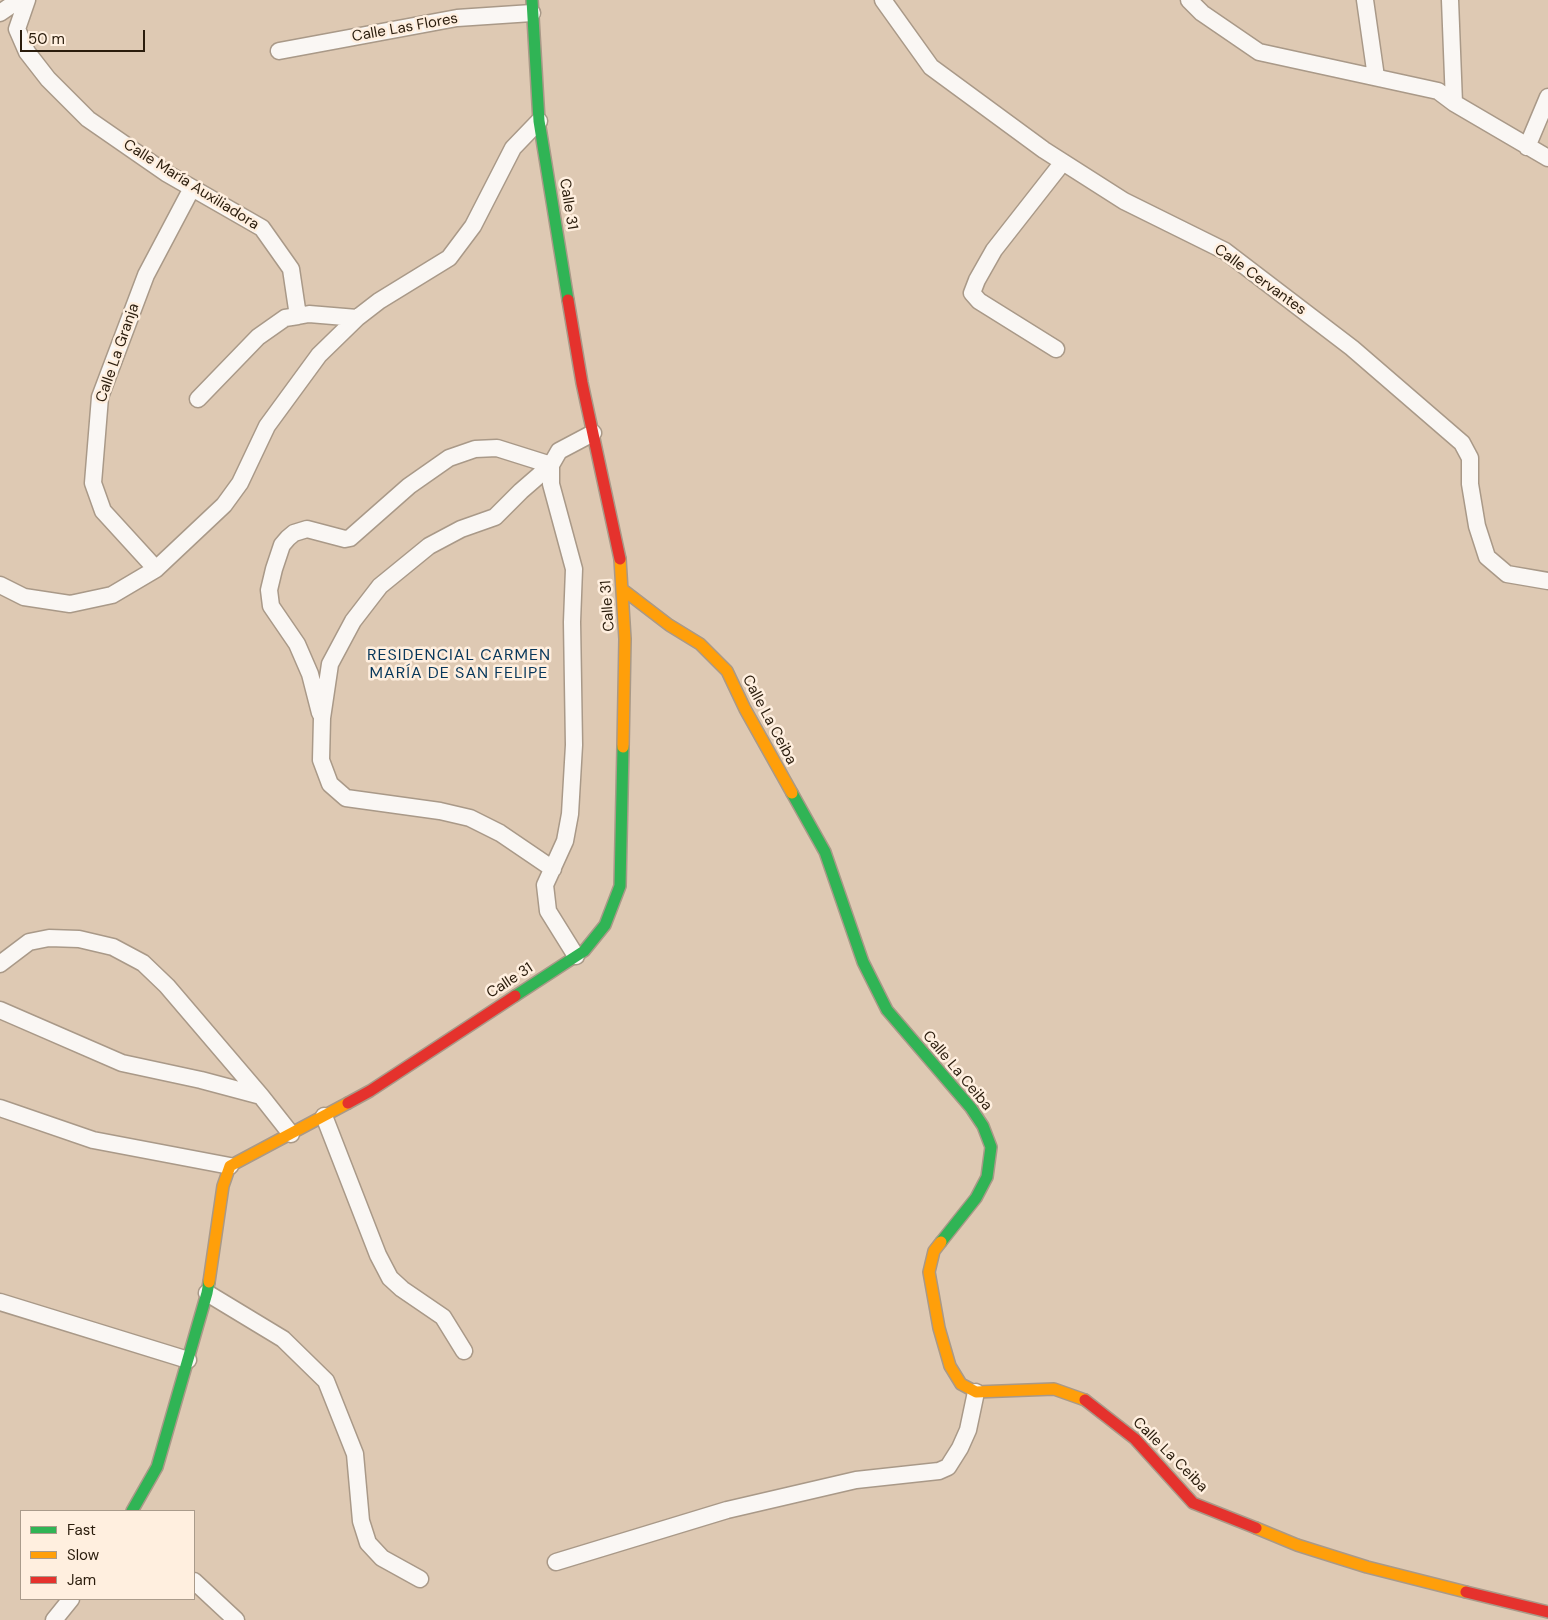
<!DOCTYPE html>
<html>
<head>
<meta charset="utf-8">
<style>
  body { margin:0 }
  #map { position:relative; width:1548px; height:1620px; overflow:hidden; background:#dec9b3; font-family:"DM Sans",sans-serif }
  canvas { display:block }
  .legend { position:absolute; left:20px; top:1510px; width:175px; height:90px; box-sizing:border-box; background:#ffefdf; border:1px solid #aa9b8b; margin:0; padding:6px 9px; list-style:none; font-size:15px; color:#2a1c0c }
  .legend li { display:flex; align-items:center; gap:10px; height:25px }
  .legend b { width:25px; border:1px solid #aa9b8b }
  .scale { position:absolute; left:20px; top:30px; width:125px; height:22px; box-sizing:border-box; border:2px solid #2a1c0c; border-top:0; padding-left:6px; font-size:15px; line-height:18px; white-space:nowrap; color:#2a1c0c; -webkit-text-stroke:4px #ffefdf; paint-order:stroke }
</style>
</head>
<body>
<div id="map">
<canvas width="1548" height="1620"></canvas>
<ul class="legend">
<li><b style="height:6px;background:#30b455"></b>Fast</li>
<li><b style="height:6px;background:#ff9f0a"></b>Slow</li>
<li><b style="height:6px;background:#e5322d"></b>Jam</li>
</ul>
<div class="scale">50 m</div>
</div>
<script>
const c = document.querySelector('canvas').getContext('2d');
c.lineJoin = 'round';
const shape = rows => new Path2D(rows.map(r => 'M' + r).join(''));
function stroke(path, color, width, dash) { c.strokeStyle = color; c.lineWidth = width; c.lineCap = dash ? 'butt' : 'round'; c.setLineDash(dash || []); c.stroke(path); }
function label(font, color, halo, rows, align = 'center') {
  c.font = font + ' "DM Sans",sans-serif'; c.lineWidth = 5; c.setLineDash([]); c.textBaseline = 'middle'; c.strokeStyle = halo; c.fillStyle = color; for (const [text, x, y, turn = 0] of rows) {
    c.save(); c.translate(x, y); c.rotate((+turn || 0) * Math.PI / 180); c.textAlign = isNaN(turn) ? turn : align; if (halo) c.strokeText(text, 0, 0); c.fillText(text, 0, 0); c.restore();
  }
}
const street = shape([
  [27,0,17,29,27,52,48,79,88,119,166,173,262,228,291,269,298,316,309,314,357,318],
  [883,0,931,67,1044,150,1124,201,1225,251,1352,348,1462,443,1470,458,1470,484,1477,526,1487,557,1507,574,1548,581],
  [1189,0,1202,13,1259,52,1438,91,1454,103,1548,158],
  [1365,0,1376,77],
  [1450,0,1454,103],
  [0,13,19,0],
  [279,51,457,18,532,13],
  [1527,147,1548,97],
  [1056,349,979,301,972,293,977,280,994,250,1063,162],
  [198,399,258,337,285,318,298,316],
  [551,465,521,491,495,517,461,529,429,546,380,586,353,621,330,664,322,718,321,760,330,784,346,798,440,811,470,818,500,833,553,869],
  [156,569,103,511,93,483,100,397,146,275,192,188],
  [0,585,24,597,70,604,112,595,156,569,224,505,240,483,267,426,319,355,357,318,379,301,449,258,473,226,513,148,539,121],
  [320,713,310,674,297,644,271,606,269,590,274,569,282,545,288,538,294,533,307,529,345,539,350,538,409,486,449,458,475,449,497,448,551,465],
  [576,956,548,911,545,885,565,841,570,814,574,745,572,622,574,569,551,484,551,465,559,451,593,433],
  [0,964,29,942,49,938,79,939,113,947,143,963,167,986,261,1096,291,1134],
  [0,1010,122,1063,201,1080,261,1096],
  [0,1108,93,1140,230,1166],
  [324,1116,378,1255,390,1278,402,1289,443,1317,464,1351],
  [207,1293,283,1339,326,1381,355,1454,361,1521,368,1543,382,1558,420,1579],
  [0,1302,188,1360],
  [556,1562,727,1510,856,1480,939,1471,948,1467,960,1448,968,1430,976,1392],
  [194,1581,236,1620],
  [54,1620,71,1599]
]);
const fast = shape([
  [532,0,539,121,568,300],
  [792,793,825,852,863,962,887,1010,971,1108,983,1126,991,1147,987,1177,976,1198,941,1242],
  [515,996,584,951,605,925,620,886,623,747],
  [132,1511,157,1467,207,1293,209,1282]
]);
const slow = shape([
  [620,559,625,639,623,747],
  [622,589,669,625,700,644,727,671,745,709,792,793],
  [941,1242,934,1251,929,1272,939,1328,950,1366,961,1384,976,1392,1054,1389,1085,1400],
  [209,1282,223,1186,230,1166,348,1103],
  [1256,1528,1297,1545,1367,1567,1466,1592]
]);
const jam = shape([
  [568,300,582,383,620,559],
  [348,1103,370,1091,515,996],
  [1085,1400,1135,1439,1193,1503,1256,1528],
  [1466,1592,1548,1612]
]);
stroke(street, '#a99988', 19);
stroke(fast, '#a99988', 14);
stroke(slow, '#a99988', 14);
stroke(jam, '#a99988', 14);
stroke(street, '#faf7f4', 16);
stroke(fast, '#30b455', 11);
stroke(slow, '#ff9f0a', 11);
stroke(jam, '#e5322d', 11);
label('15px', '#2a1c0c', '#ffefdf', [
  ["Calle Las Flores",405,28,-10],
  ["Calle María Auxiliadora",191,185,32],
  ["Calle 31",568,204,81],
  ["Calle Cervantes",1260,280,36],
  ["Calle La Granja",118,353,-71],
  ["Calle 31",608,606,-94],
  ["Calle La Ceiba",769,720,62],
  ["Calle 31",510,981,-33],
  ["Calle La Ceiba",957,1071,50],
  ["Calle La Ceiba",1170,1455,45]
]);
c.letterSpacing = '1px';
label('16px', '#07375b', '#ffefdf', [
  ["RESIDENCIAL CARMEN",459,656],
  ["MARÍA DE SAN FELIPE",459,674]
]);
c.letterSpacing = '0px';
</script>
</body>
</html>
